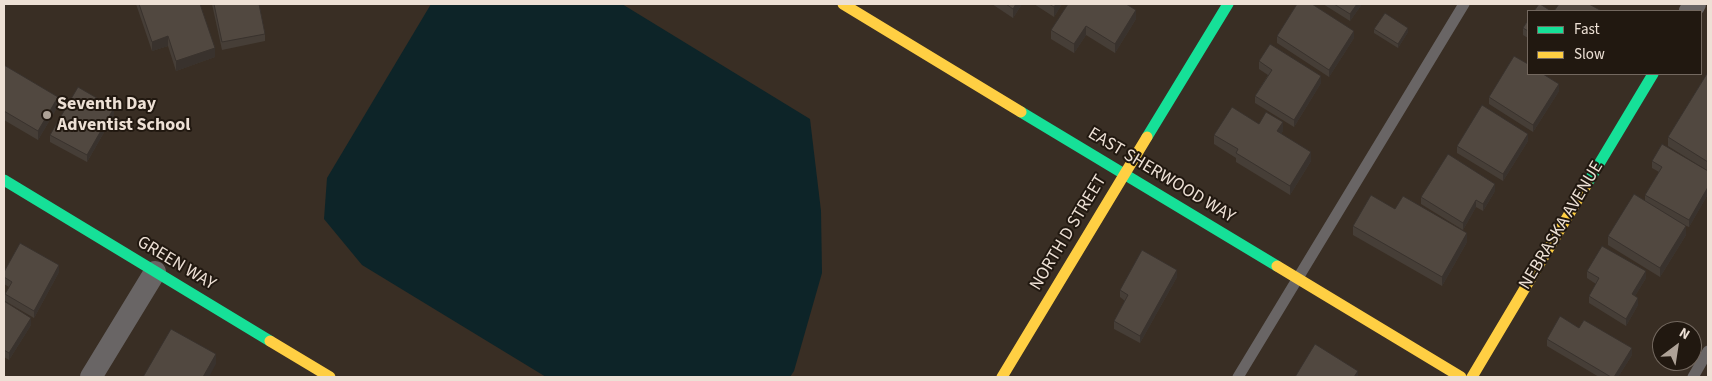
<!DOCTYPE html>
<html>
<head>
<meta charset="utf-8">
<style>
  body { margin:0 }
  #map { position:relative; width:1712px; height:381px; overflow:hidden; background:#392e24; font-family:"Source Sans 3",sans-serif }
  canvas { display:block }
  .frame { position:absolute; inset:0; border:5px solid #ede0d5; pointer-events:none }
  .legend { position:absolute; left:1527px; top:10px; width:175px; height:65px; box-sizing:border-box; background:#211810; border:1px solid #73685f; margin:0; padding:6px 9px; list-style:none; font-size:15px; color:#ede0d5 }
  .legend li { display:flex; align-items:center; gap:10px; height:25px }
  .legend b { width:25px; border:1px solid #73685f }
  .north { position:absolute; left:1652px; top:321px; width:50px; height:50px; box-sizing:border-box; background:#211810; border:1px solid #73685f; border-radius:50%; rotate:31deg; font-size:14px; font-weight:700; line-height:20px; text-align:center; color:#ede0d5 }
  .north::after { content:''; display:block; margin:auto; width:18px; height:22px; background:#aea297; clip-path:polygon(50% 0,100% 100%,50% 72%,0 100%) }
</style>
</head>
<body>
<div id="map">
<canvas width="1712" height="381"></canvas>
<div class="frame"></div>
<ul class="legend">
<li><b style="height:6px;background:#16e098"></b>Fast</li>
<li><b style="height:6px;background:#ffcf43"></b>Slow</li>
</ul>
<div class="north">N</div>
</div>
<script>
const c = document.querySelector('canvas').getContext('2d');
c.lineJoin = 'round';
function paint(path, color) { c.fillStyle = color; c.fill(path, 'evenodd'); }
const shape = rows => new Path2D(rows.map(r => 'M' + r).join(''));
function stroke(path, color, width, dash) { c.strokeStyle = color; c.lineWidth = width; c.lineCap = dash ? 'butt' : 'round'; c.setLineDash(dash || []); c.stroke(path); }
function label(font, color, halo, rows, align = 'center') {
  c.font = font + ' "Source Sans 3",sans-serif'; c.lineWidth = 4; c.setLineDash([]); c.textBaseline = 'middle'; c.strokeStyle = halo; c.fillStyle = color; for (const [text, x, y, turn = 0] of rows) {
    c.save(); c.translate(x, y); c.rotate((+turn || 0) * Math.PI / 180); c.textAlign = isNaN(turn) ? turn : align; if (halo) c.strokeText(text, 0, 0); c.fillText(text, 0, 0); c.restore();
  }
}
paint(shape([
  [431,4,622,4,810,119,821,211,822,273,794,371,790,377,546,377,362,265,324,219,327,178]
]), '#0d2428');
stroke(shape([
  [1238,377,1464,4],
  [1693,377,1708,351]
]), '#696565', 11);
stroke(shape([
  [1690,11,1695,4],
  [91,377,155,272]
]), '#696565', 22);
stroke(shape([
  [1021,112,1277,266],
  [1147,137,1228,4],
  [4,180,270,341],
  [1587,184,1653,74]
]), '#16e098', 11);
stroke(shape([
  [843,4,1021,112],
  [1277,266,1461,377],
  [270,341,330,377],
  [1002,377,1147,137],
  [1472,377,1587,184]
]), '#ffcf43', 11);
paint(shape([
  [136,4,200,4,215,57,176,71,168,46,152,51],
  [212,4,259,4,265,34,265,41,222,50],
  [992,4,1022,4,1013,18],
  [1034,4,1062,4,1054,17],
  [1323,4,1362,4,1350,21],
  [1136,19,1115,53,1086,35,1074,53,1051,39,1051,30],
  [1528,20,1528,38,1523,35,1523,28],
  [1374,29,1408,32,1398,48,1374,33],
  [1277,36,1354,38,1329,77,1277,43],
  [1259,61,1321,83,1294,127,1255,103,1255,96,1268,75,1259,69],
  [4,65,58,106,38,140,4,120],
  [1708,72,1708,171,1668,146,1668,137],
  [1559,91,1533,132,1489,104,1489,97],
  [114,115,87,162,50,142,50,135],
  [1259,124,1283,131,1281,134,1311,161,1290,195,1236,162,1236,158,1214,144,1214,135],
  [1528,141,1503,181,1457,153,1457,146],
  [1652,161,1708,171,1708,194,1689,227,1684,225,1686,235,1660,277,1608,245,1608,236,1645,200,1645,195,1659,172,1652,168],
  [1495,191,1483,211,1476,207,1463,230,1421,204,1421,197],
  [1395,209,1467,242,1442,286,1353,235,1353,226],
  [1587,271,1646,278,1635,296,1638,305,1626,326,1589,303,1589,296,1596,284,1587,278],
  [4,272,59,272,34,318,5,301,5,294,9,287,4,284],
  [1177,277,1140,343,1114,329,1114,321,1125,301,1120,297,1120,290],
  [4,301,31,325,9,360,4,357],
  [1579,328,1632,355,1618,377,1599,377,1547,346,1547,339]
]), '#463e37');
paint(shape([
  [1016,4,1022,4,1013,18,1013,9],
  [1056,4,1062,4,1054,17,1054,7],
  [1357,4,1362,4,1350,21,1350,14],
  [1136,10,1136,19,1115,53,1115,44],
  [1086,26,1086,35,1074,53,1074,44],
  [1408,28,1408,32,1398,48,1398,44],
  [1354,31,1354,38,1329,77,1329,70],
  [168,36,168,46,152,51,152,42],
  [215,48,215,57,176,71,176,61],
  [1321,76,1321,83,1294,127,1294,120],
  [1559,84,1559,91,1533,132,1533,125],
  [58,97,58,106,38,140,38,131],
  [114,108,114,115,87,162,87,155],
  [1283,122,1283,131,1277,141,1277,131],
  [1528,134,1528,141,1503,181,1503,174],
  [1311,152,1311,161,1290,195,1290,186],
  [1495,184,1495,191,1483,211,1483,204],
  [1708,187,1708,194,1689,227,1689,220],
  [1476,200,1476,207,1463,230,1463,223],
  [1686,226,1686,235,1660,277,1660,268],
  [1467,233,1467,242,1442,286,1442,277],
  [59,265,59,272,34,318,34,311],
  [1177,270,1177,277,1140,343,1140,336],
  [1646,271,1646,278,1632,301,1632,294],
  [1638,298,1638,305,1626,326,1626,319],
  [31,318,31,325,9,360,9,353],
  [1632,348,1632,355,1618,377,1614,377],
  [216,354,216,364,209,377,203,377],
  [1358,371,1358,377,1354,377]
]), '#39322d');
const building = shape([
  [139,4,200,4,215,48,176,61,168,36,152,42,139,4],
  [214,4,259,4,265,34,222,42,214,4],
  [1006,4,1016,4,1013,9,1006,4],
  [1049,4,1056,4,1054,7,1049,4],
  [1068,4,1126,4,1136,10,1115,44,1086,26,1074,44,1051,30,1068,4],
  [1297,4,1312,4,1354,31,1329,70,1277,36,1297,4],
  [1334,4,1357,4,1350,14,1334,4],
  [1539,4,1540,4,1551,11,1534,11,1539,4],
  [1559,4,1589,4,1600,10,1599,11,1554,11,1559,4],
  [1385,13,1408,28,1398,44,1374,29,1385,13],
  [1528,20,1528,31,1523,28,1528,20],
  [1270,44,1321,76,1294,120,1255,96,1272,70,1259,61,1270,44],
  [1514,56,1528,64,1528,74,1543,74,1559,84,1533,125,1489,97,1514,56],
  [4,65,58,97,38,131,4,111,4,65],
  [1708,72,1708,162,1668,137,1708,72],
  [78,87,114,108,87,155,50,135,78,87],
  [1482,105,1528,134,1503,174,1457,146,1482,105],
  [1232,107,1259,124,1266,112,1283,122,1277,131,1311,152,1290,186,1236,153,1238,149,1214,135,1232,107],
  [1662,144,1708,171,1708,187,1689,220,1645,195,1662,167,1652,161,1662,144],
  [1448,154,1495,184,1483,204,1476,200,1463,223,1421,197,1448,154],
  [1634,194,1686,226,1660,268,1608,236,1634,194],
  [1371,195,1395,209,1403,196,1467,233,1442,277,1353,226,1371,195],
  [20,243,59,265,34,311,5,294,12,282,4,277,4,272,20,243],
  [1602,246,1646,271,1632,294,1638,298,1626,319,1589,296,1599,278,1587,271,1602,246],
  [1142,250,1177,270,1140,336,1114,321,1128,295,1120,290,1142,250],
  [4,301,31,318,9,353,4,350,4,301],
  [1560,316,1579,328,1584,320,1632,348,1614,377,1611,377,1547,339,1560,316],
  [171,329,216,354,203,377,143,377,171,329],
  [1315,344,1358,371,1354,377,1295,377,1315,344]
]);
paint(building, '#514840');
stroke(building, '#39322d', 1);
for (const [x, y, r, color] of [
  [47,115,5,"#aea297"]
]) { const dot = new Path2D(); dot.arc(x, y, r, 0, 2 * Math.PI); c.fillStyle = color; c.fill(dot); stroke(dot, '#211810', 2); }
label('bold 18px', '#ede0d5', '#211810', [
  ["Seventh Day",57,105],
  ["Adventist School",57,126]
], 'left');
label('18px', '#ede0d5', '#211810', [
  ["EAST SHERWOOD WAY",1161,176,31],
  ["NEBRASKA AVENUE",1562,226,-59],
  ["NORTH D STREET",1069,233,-59],
  ["GREEN WAY",176,264,31]
]);
</script>
</body>
</html>
